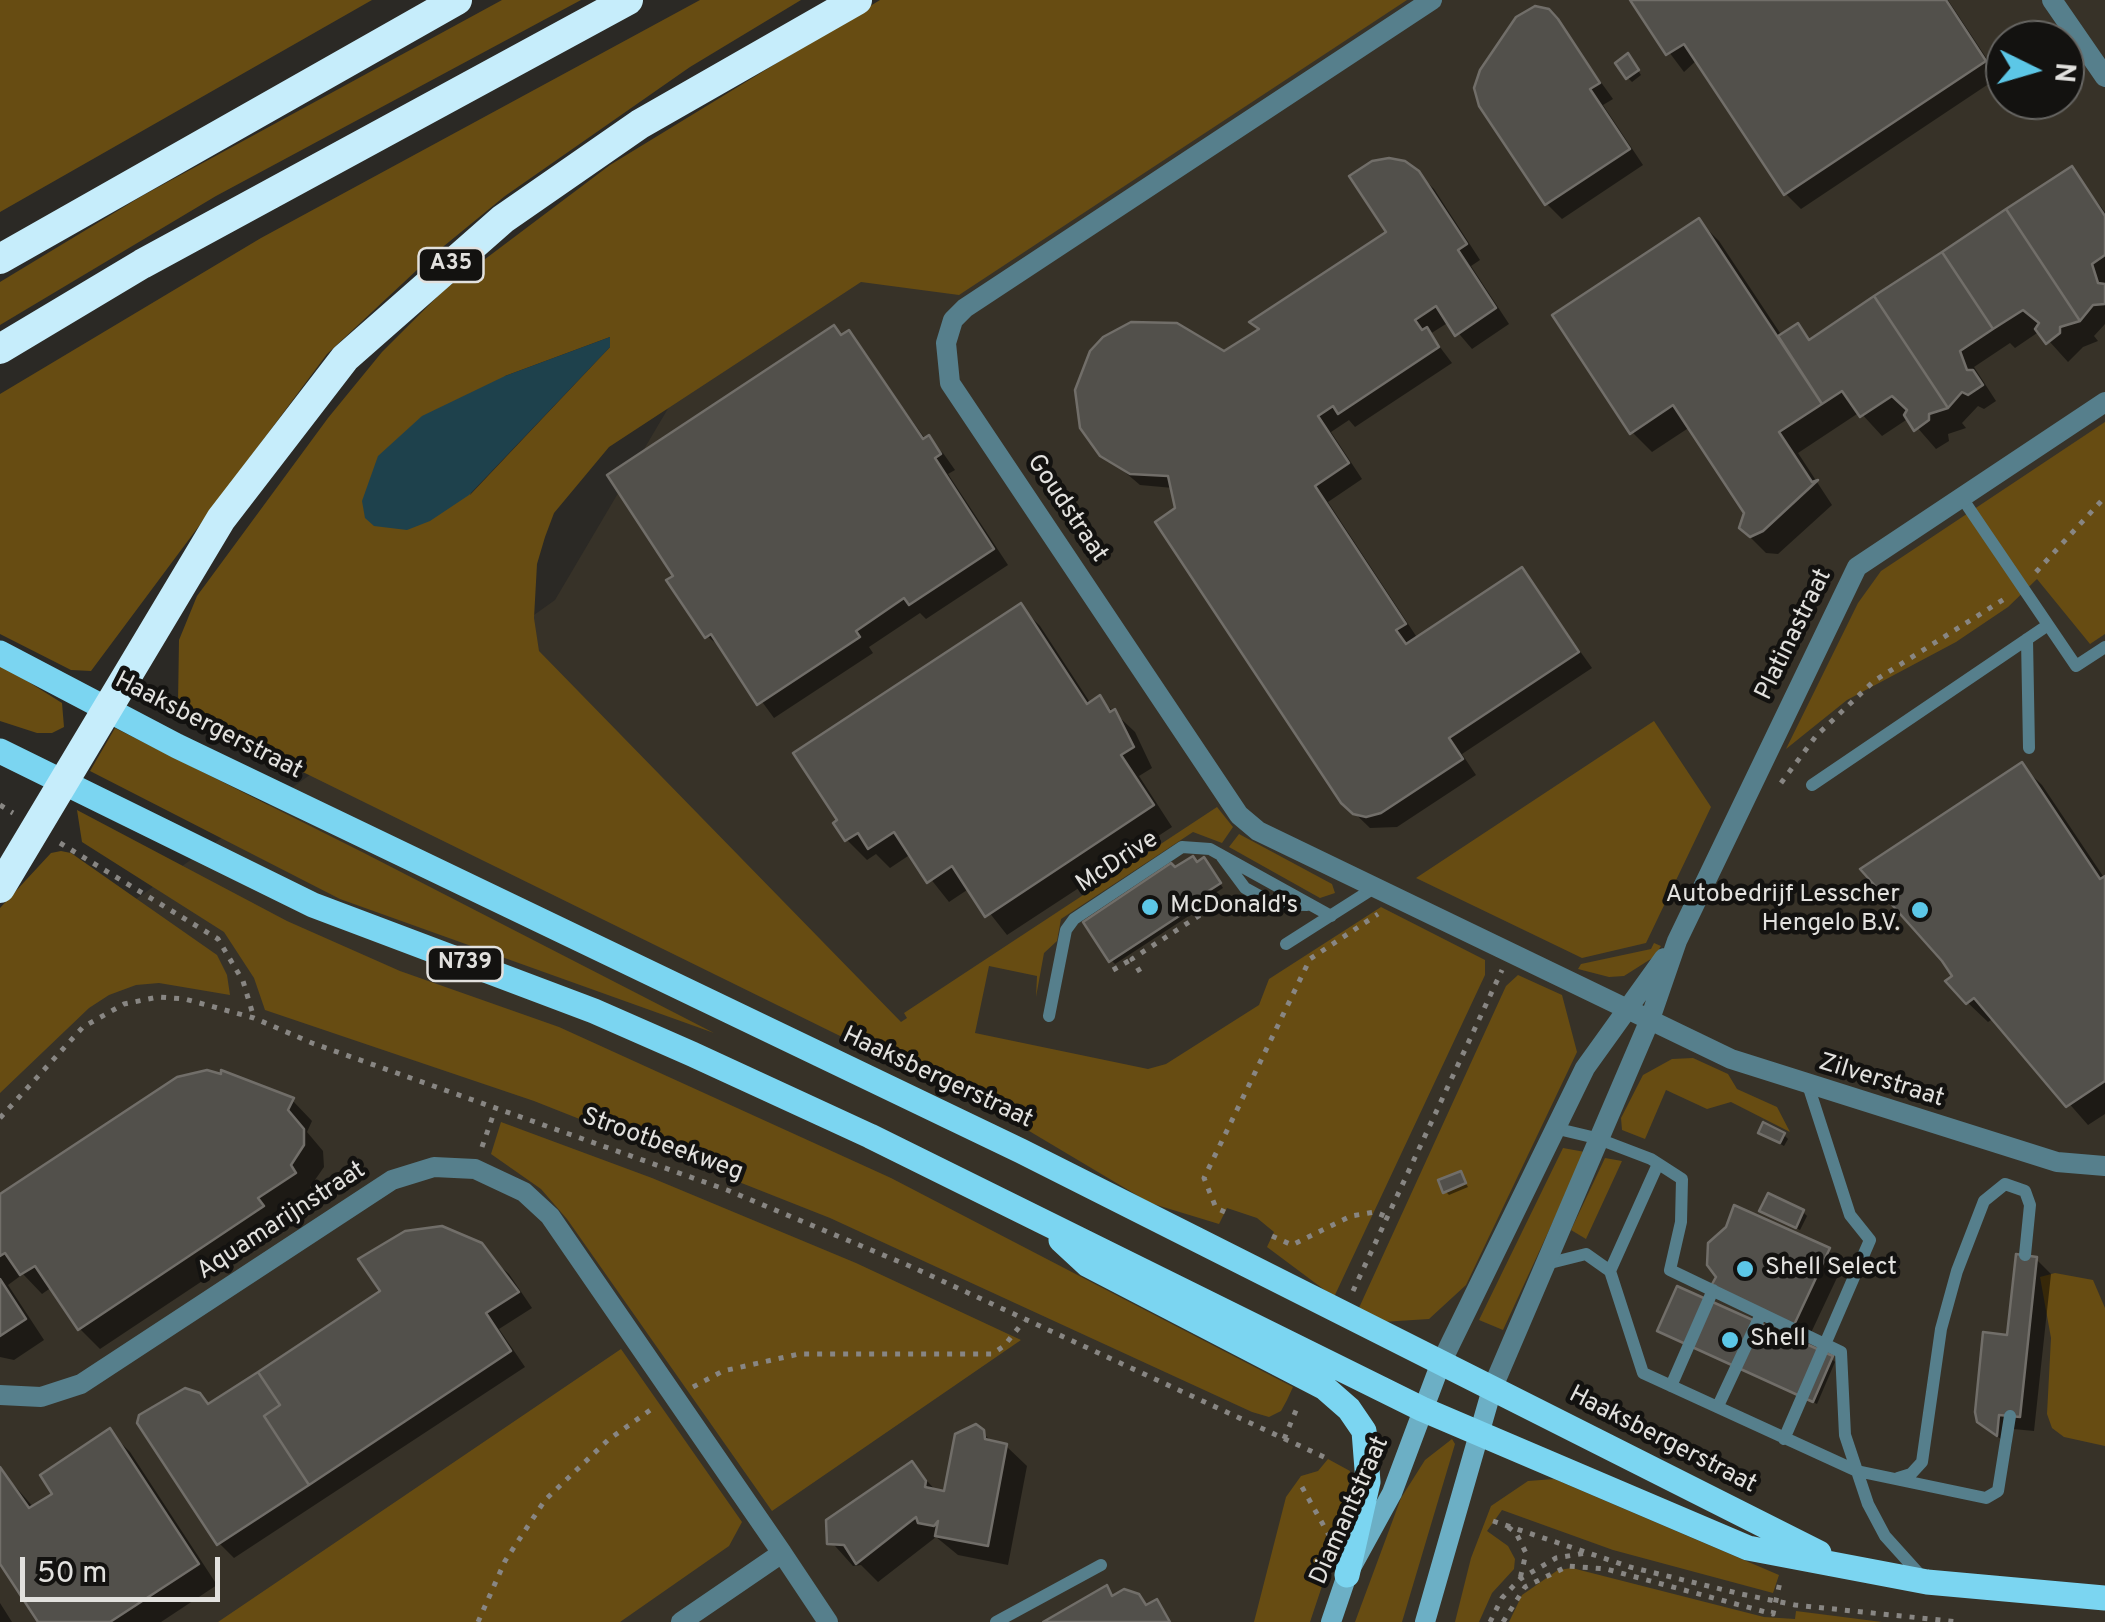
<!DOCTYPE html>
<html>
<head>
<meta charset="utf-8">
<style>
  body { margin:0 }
  #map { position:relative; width:2105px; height:1622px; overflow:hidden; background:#2b2925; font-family:Overpass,sans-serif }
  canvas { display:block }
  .north { position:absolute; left:1985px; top:20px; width:100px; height:100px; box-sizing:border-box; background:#131210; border:2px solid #666562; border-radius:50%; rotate:95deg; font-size:28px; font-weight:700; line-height:40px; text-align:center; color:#e2e1de }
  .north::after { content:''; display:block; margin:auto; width:35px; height:45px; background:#5cc7e7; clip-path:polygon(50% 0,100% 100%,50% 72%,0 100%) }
  .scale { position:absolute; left:20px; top:1557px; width:200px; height:45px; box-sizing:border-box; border:5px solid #e2e1de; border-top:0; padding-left:12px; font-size:30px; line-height:35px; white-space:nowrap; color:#e2e1de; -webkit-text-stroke:8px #131210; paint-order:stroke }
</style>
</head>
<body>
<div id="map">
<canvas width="2105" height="1622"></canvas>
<div class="north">N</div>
<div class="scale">50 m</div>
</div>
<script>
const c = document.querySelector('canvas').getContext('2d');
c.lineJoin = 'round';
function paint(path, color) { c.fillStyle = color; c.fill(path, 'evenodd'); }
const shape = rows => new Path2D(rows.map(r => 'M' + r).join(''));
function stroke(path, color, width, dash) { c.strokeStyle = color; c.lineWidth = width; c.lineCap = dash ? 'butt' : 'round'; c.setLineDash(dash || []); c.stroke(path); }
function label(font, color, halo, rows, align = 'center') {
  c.font = font + ' Overpass,sans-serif'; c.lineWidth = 9; c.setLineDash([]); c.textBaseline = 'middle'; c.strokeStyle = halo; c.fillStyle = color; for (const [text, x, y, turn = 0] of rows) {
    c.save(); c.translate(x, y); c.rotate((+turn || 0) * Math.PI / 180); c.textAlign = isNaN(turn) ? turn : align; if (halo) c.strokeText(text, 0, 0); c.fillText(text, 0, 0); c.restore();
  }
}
paint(shape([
  [1174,0,2105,0,2105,1622,0,1622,0,996,555,600,817,156],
  [2005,40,2065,40,2065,100,2005,100]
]), '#373228');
paint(shape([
  [0,0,372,0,0,212],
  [502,0,581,0,216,196,0,325,0,282,142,196],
  [700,0,801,0,690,67,505,196,433,255,327,354,91,671,71,670,0,634,0,394,261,238],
  [880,0,1407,0,959,295,861,282,609,447,554,513,545,537,537,564,534,618,539,651,901,1022,907,1018,904,1013,1217,807,1233,827,1222,843,1193,832,1061,919,1057,941,1044,953,1036,997,1037,976,989,966,975,1033,1148,1069,1166,1064,1259,1005,1269,979,1381,907,1485,960,1485,975,1334,1297,1267,1247,1274,1232,1257,1218,1227,1208,1219,1224,1150,1203,1009,1119,197,720,178,704,179,640,197,596,328,418,382,352,444,290,610,165],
  [610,337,610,347,470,495,505,376],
  [2105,422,2105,634,2090,644,2037,579,2008,607,1956,642,1847,700,1786,749,1858,603,1881,571],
  [0,664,62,703,64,727,52,733,37,733,0,721],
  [1654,721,1711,807,1646,943,1582,958,1416,878],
  [115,728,364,853,714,1033,340,899,90,771],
  [77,810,287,921,400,971,559,1027,891,1178,1293,1387,1287,1400,1281,1411,1269,1417,1252,1412,830,1218,534,1101,265,1010,254,978,224,932,82,842],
  [1239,834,1332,884,1335,893,1320,898,1229,847],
  [61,851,71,853,217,955,227,975,230,995,159,983,136,985,109,995,89,1008,0,1093,0,908,51,853],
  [1654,943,1661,946,1654,957,1624,976,1609,977,1578,969,1581,964,1651,949],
  [1518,975,1562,995,1577,1052,1466,1285,1429,1319,1382,1322,1358,1310,1506,986],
  [1693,1058,1728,1074,1737,1089,1777,1107,1790,1132,1731,1102,1707,1109,1666,1090,1645,1139,1622,1130,1621,1118,1643,1075,1672,1059],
  [501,1122,652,1178,856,1263,1021,1340,772,1511,567,1219,541,1189,491,1154],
  [1563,1148,1585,1152,1503,1330,1479,1320],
  [1605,1158,1622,1161,1586,1239,1571,1230],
  [2055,1273,2093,1280,2105,1308,2105,1446,2064,1437,2052,1428,2047,1414,2051,1338,2040,1277],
  [621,1349,742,1522,729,1546,620,1622,218,1622],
  [1452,1439,1455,1444,1402,1622,1355,1622,1401,1498,1425,1460],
  [1328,1459,1350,1471,1346,1514,1310,1622,1254,1622,1286,1497,1301,1476,1318,1471],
  [1554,1479,1779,1575,1773,1593,1613,1550,1502,1510,1487,1531,1508,1546,1515,1559,1514,1569,1492,1593,1479,1622,1455,1622,1471,1558,1491,1506,1528,1481],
  [1572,1568,1764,1617,1795,1619,1796,1611,1882,1622,1509,1622,1522,1595,1558,1570]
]), '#674c12');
paint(shape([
  [610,337,610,347,469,495,430,521,407,530,374,526,365,518,362,501,378,456,422,416,505,376]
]), '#1e414c');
paint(shape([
  [1630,0,1948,0,1999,77,1801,209,1786,194,1697,60,1684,72],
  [1557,21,1613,99,1603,105,1643,165,1562,219,1547,204],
  [1632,61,1641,75,1632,82,1628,78],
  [2072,169,2105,212,2105,324,2094,336,2098,341,2083,347,2068,362,2040,331,2015,348,2010,343,1974,367,1996,401,1984,409,1978,406,1962,423,1966,428,1948,434,1949,441,1936,449,1909,418,1882,436,1860,412,1798,453,1832,505,1778,554,1766,553,1745,532,1747,513,1690,427,1652,452,1632,432,1699,221,1719,241,1782,336,1798,326,1812,341],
  [1418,173,1434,189,1480,260,1471,266,1509,324,1472,349,1449,322,1430,334,1452,363,1355,427,1349,420,1331,432,1362,479,1328,502,1418,639,1522,570,1592,668,1462,754,1476,775,1397,827,1370,828,1343,802,1178,509,1173,488,1140,485,1106,456,1132,325,1162,322,1183,328,1226,353,1390,233],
  [849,333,926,440,943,453,955,470,948,474,1008,565,926,619,920,613,869,647,873,653,774,718,724,650,707,636,843,337],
  [1020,606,1040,626,1091,704,1099,698,1135,732,1152,768,1139,776,1172,827,1007,935,970,888,949,902,911,854,890,868,876,854,867,860,847,840],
  [2021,765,2042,785,2105,879,2105,1114,2088,1125,1994,1018,1988,1022,1967,1002,1956,977],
  [1198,864,1208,864,1223,888,1198,904,1201,908,1115,964,1111,960,1175,870],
  [192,1073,223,1077,292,1100,312,1121,307,1132,323,1151,324,1167,310,1187,315,1194,277,1219,282,1228,100,1349,80,1329,52,1287,42,1294,23,1274,8,1285,44,1340,14,1360,0,1357,0,1197],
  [1761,1133,1784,1135,1788,1139,1784,1146],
  [1460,1174,1468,1187,1449,1195,1445,1191],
  [1803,1212,1807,1216,1800,1230,1766,1214],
  [469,1238,509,1274,532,1308,499,1329,525,1367,234,1558,219,1543,210,1406],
  [1828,1250,1843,1265,1809,1337,1718,1277],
  [2036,1259,2051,1274,2034,1431,2013,1429,2011,1448,1979,1420],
  [1660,1330,1831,1358,1835,1362,1817,1404],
  [110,1432,130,1452,217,1585,161,1622,41,1622,0,1559,0,1469,34,1508,55,1494],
  [982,1432,994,1444,1006,1446,1027,1466,1008,1565,958,1555,936,1537,878,1582,861,1565,853,1566,827,1537,832,1524,912,1464,937,1492,946,1494],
  [0,1603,12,1622,0,1622]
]), '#0007');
const building = shape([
  [1630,0,1946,0,1986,61,1784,195,1684,44,1666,55,1630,0],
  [1535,6,1549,9,1558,19,1600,83,1590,89,1630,149,1545,205,1479,106,1474,88,1480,70,1516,17,1535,6],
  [1628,53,1639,70,1626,79,1615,63,1628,53],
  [1389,158,1405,161,1419,171,1467,244,1458,250,1496,308,1455,336,1436,306,1415,320,1422,330,1427,327,1439,347,1338,414,1333,406,1318,416,1349,463,1315,486,1406,624,1396,630,1406,644,1522,567,1579,652,1449,738,1463,759,1381,813,1366,817,1353,814,1341,803,1155,522,1175,508,1168,476,1130,474,1100,456,1080,428,1075,390,1090,351,1103,337,1131,322,1177,323,1224,351,1259,329,1249,322,1386,232,1349,176,1372,161,1389,158],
  [2072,166,2105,216,2105,255,2092,264,2098,283,2105,284,2105,304,2093,305,2080,321,2006,209,2072,166],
  [2006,209,2080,321,2060,327,2060,333,2046,344,2035,329,2039,323,2023,310,1993,329,1942,252,2006,209],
  [1699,218,1822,404,1779,432,1812,482,1818,480,1763,531,1750,537,1739,528,1744,513,1673,405,1630,434,1552,315,1699,218],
  [1942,252,1993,329,1960,351,1967,370,1973,370,1983,385,1968,395,1962,392,1948,408,1874,296,1942,252],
  [1874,296,1948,408,1929,414,1929,420,1914,431,1904,415,1907,410,1892,396,1860,417,1842,391,1822,404,1778,336,1798,323,1809,340,1874,296],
  [834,325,841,335,849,330,923,439,929,435,941,454,935,458,994,549,909,605,904,598,856,631,860,637,757,705,711,634,705,638,666,580,673,576,607,475,834,325],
  [1021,603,1087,704,1100,695,1110,712,1115,709,1134,747,1121,755,1154,805,985,917,952,866,927,883,894,832,868,849,858,833,845,841,833,823,837,820,793,753,1021,603],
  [2022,762,2100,879,2105,876,2105,1081,2066,1107,1974,998,1966,1004,1945,981,1952,976,1942,961,1860,869,2022,762],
  [1193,856,1197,862,1204,857,1221,883,1196,899,1199,903,1109,962,1083,922,1171,863,1175,867,1193,856],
  [207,1070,221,1074,221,1070,294,1098,288,1110,304,1129,304,1145,291,1165,296,1173,258,1198,264,1206,78,1330,35,1266,20,1275,5,1253,0,1256,0,1194,177,1077,207,1070],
  [1763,1122,1785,1133,1780,1143,1758,1133,1763,1122],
  [1461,1171,1466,1183,1443,1193,1438,1180,1461,1171],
  [1768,1193,1804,1210,1796,1228,1759,1211,1768,1193],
  [1734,1205,1830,1248,1794,1325,1711,1286,1716,1277,1707,1265,1708,1243,1726,1227,1734,1205],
  [442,1226,482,1243,519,1292,486,1313,511,1351,309,1485,264,1416,280,1405,258,1372,380,1291,358,1259,405,1231,442,1226],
  [2016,1254,2037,1257,2020,1417,1999,1415,1997,1436,1977,1422,1975,1412,1983,1332,2007,1335,2016,1254],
  [0,1279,26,1319,0,1336,0,1279],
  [1677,1286,1833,1356,1813,1402,1657,1331,1677,1286],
  [258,1372,280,1405,264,1416,309,1485,217,1545,137,1423,139,1415,185,1388,200,1393,208,1404,258,1372],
  [976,1424,984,1430,985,1439,1007,1444,988,1546,935,1536,938,1521,934,1526,918,1523,916,1517,856,1564,844,1545,827,1544,826,1520,912,1461,926,1481,925,1487,944,1491,955,1434,976,1424],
  [110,1428,199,1564,110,1622,38,1622,0,1564,0,1467,29,1508,52,1494,40,1475,110,1428],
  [1107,1585,1112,1596,1124,1589,1139,1594,1146,1605,1157,1599,1170,1622,1043,1622,1107,1585]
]);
paint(building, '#52504b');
stroke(building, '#716e69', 2.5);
stroke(shape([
  [2036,572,2105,497],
  [1781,783,1816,736,1874,681,2009,596],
  [0,805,13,813],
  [60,843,218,939,243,981,254,1018],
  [1113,970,1132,959],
  [1140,972,1132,959,1228,897],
  [0,1118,83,1027,124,1004,158,997,185,999,254,1018,312,1043,727,1190,912,1267,1324,1457],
  [482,1147,496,1107],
  [1225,1212,1216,1208,1204,1178,1310,959,1378,914],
  [1272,1236,1292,1245,1351,1216,1375,1212,1387,1217],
  [1353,1291,1502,970],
  [693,1387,723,1371,799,1354,992,1354,1004,1346,1024,1321],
  [1284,1439,1297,1408],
  [1302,1487,1330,1537],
  [1493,1521,1630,1567,1741,1594,1795,1605,1959,1622],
  [1508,1527,1516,1533,1526,1553,1520,1579],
  [478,1622,505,1561,545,1500,608,1440,656,1406],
  [1490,1622,1502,1598,1520,1579,1556,1558,1586,1553],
  [1503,1622,1525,1587,1568,1566,1606,1569,1773,1614,1780,1582,1784,1583]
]), '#888683', 5, [5, 8]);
stroke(shape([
  [1960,495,2076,666,2105,647],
  [2027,639,2029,748],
  [1812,785,2048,625],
  [1222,857,1245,888,1274,904,1307,905],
  [1286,944,1374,888],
  [1049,1016,1066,930,1074,919,1182,847,1210,849,1331,916],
  [1554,1128,1596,1138,1651,1159,1682,1179,1681,1222,1670,1270,1841,1352,1845,1435,1868,1504,1885,1536,1922,1577],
  [1546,1264,1586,1254,1610,1271,1643,1373,1857,1471,1986,1498,1998,1491,2010,1416],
  [1610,1271,1658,1164],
  [1671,1386,1713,1290],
  [1718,1406,1761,1314],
  [1784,1439,1870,1240,1850,1215,1808,1085],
  [1898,1478,1911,1474,1922,1462,1941,1329,1957,1271,1984,1201,2005,1184,2025,1191,2030,1205,2025,1255],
  [996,1622,1101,1565]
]), '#567f8c', 12);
stroke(shape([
  [1432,0,965,308,953,320,946,343,950,383,1239,815,1258,831,1731,1059,2057,1162,2105,1166],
  [2052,0,2105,77],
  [1440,1365,1585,1068,1664,958],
  [1492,1389,1649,1022,1677,941,1857,567,2105,402],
  [0,1395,41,1397,81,1384,392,1180,434,1167,475,1169,524,1192,550,1216,782,1553],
  [681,1622,782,1553,828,1622]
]), '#567f8c', 20);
stroke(shape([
  [1331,1622,1347,1575,1392,1493,1440,1365],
  [1425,1622,1492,1389]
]), '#6cafc5', 20);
stroke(shape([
  [0,653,177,746,1021,1151,1819,1553],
  [0,751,313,905,594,1011,692,1054,870,1136,1422,1409,1748,1548,1927,1582,2105,1598],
  [1061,1240,1088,1265,1325,1388,1349,1409,1364,1431,1368,1482,1347,1575]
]), '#7bd5f1', 25);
stroke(shape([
  [0,259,457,0],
  [0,349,142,264,628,0],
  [0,888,221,519,345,358,503,219,640,124,857,0]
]), '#c6edfb', 30);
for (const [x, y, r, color] of [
  [1150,907,10,"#5cc7e7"],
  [1920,910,10,"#5cc7e7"],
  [1745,1269,10,"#5cc7e7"],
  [1730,1340,10,"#5cc7e7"]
]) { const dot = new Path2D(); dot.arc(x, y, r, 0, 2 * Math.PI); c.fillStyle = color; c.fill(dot); stroke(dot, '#131210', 4); }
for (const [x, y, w] of [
  [451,265,65],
  [465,964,75]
]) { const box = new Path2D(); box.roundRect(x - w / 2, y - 17, w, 34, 8); c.fillStyle = '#131210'; c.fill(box); stroke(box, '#e2e1de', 2.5); }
label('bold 22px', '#e2e1de', null, [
  ["A35",451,265],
  ["N739",465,964]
]);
label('25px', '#e2e1de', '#131210', [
  ["Goudstraat",1066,509,56],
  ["Platinastraat",1795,635,-64],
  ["Haaksbergerstraat",208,727,27],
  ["McDrive",1118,863,-33],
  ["Haaksbergerstraat",937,1079,25],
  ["Zilverstraat",1881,1082,17],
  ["Strootbeekweg",662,1146,20],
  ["Aquamarijnstraat",282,1222,-33],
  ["Haaksbergerstraat",1662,1441,27],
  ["Diamantstraat",1351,1511,-66]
]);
label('25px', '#e2e1de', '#131210', [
  ["Autobedrijf Lesscher",1900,896,"right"],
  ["Hengelo B.V.",1900,925,"right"],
  ["McDonald's",1170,907],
  ["Shell Select",1765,1269],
  ["Shell",1750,1340]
], 'left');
</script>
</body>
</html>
